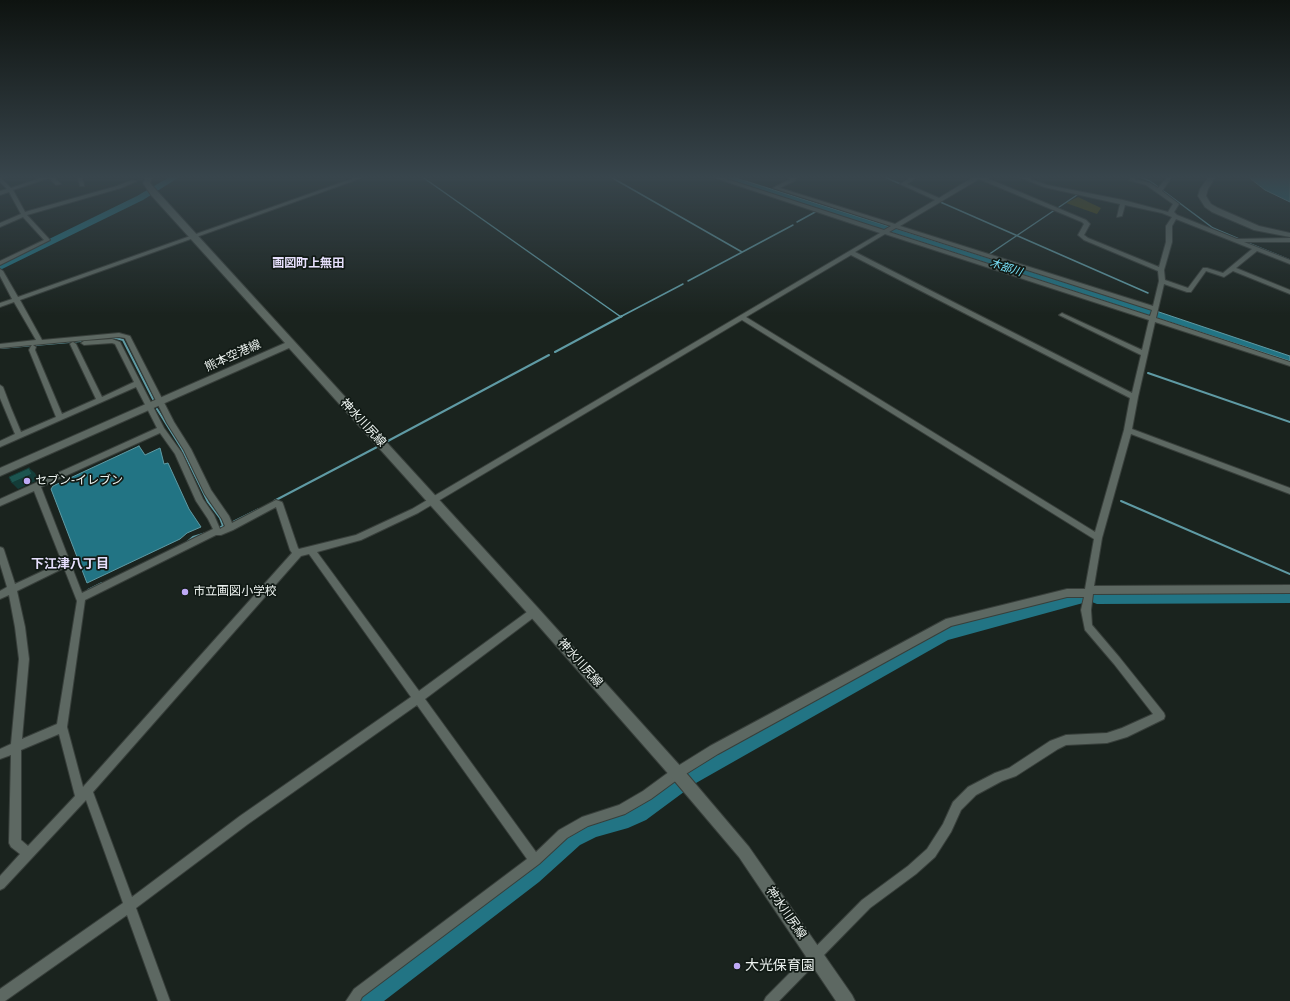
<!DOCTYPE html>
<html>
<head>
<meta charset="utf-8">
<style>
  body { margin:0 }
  canvas { display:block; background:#1a231e }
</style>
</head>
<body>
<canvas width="1290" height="1001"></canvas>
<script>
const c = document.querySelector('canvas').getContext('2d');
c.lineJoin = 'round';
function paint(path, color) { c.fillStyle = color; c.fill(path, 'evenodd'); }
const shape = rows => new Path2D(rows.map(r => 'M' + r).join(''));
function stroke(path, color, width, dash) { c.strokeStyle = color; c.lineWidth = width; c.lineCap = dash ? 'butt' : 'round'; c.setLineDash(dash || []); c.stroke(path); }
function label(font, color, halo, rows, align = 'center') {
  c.font = font + ' Helvetica,"Noto Sans JP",sans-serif'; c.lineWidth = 3.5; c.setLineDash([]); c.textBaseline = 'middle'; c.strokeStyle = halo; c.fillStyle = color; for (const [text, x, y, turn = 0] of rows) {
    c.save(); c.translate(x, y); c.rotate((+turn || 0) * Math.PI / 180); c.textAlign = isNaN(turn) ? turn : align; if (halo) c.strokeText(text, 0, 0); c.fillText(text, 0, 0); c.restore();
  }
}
paint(shape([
  [1078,197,1101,208,1097,214,1066,203]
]), '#4f4a0b');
const water = shape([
  [716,176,730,176,1159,312,1290,356,1290,361,716,176],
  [1247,176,1290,176,1290,202,1265,190,1247,176],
  [139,446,145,455,160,448,164,464,168,463,189,509,201,527,187,533,180,539,87,583,51,489,53,486,139,446]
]);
paint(water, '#227484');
stroke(water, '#5f9aa4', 1);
stroke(shape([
  [421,176,621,317],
  [609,176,742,252],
  [882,176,903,185],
  [1137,176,1150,181,1213,228,1239,239],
  [4,178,7,176],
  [938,201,1148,293],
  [797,222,817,211],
  [1243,241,1290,260],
  [988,255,1077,195],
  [688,281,793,225],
  [620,317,683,284]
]), '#5f9aa4', 1.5);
stroke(shape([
  [0,348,116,338,123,340,153,399],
  [555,352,622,316],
  [1148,373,1290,422],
  [157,409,182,449,208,502,220,518,223,526,219,528],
  [386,442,549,355],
  [274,501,377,447],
  [1121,501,1290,574],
  [233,522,259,509],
  [187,542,193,537,206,533],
  [88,590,102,583]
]), '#5f9aa4', 2);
paint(shape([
  [171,176,181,176,143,200,0,270,0,263,137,196,171,176],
  [1290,591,1290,603,1097,604,1092,602,1090,598,1092,594,1097,592,1290,591],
  [1078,593,1083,595,1085,599,1083,603,948,640,696,783,646,820,628,828,596,837,580,845,539,882,384,1001,358,1001,361,994,383,975,525,868,568,833,593,820,634,808,684,771,939,630,972,619,1078,593]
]), '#227484');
const minor = shape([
  [46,176,53,176,61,184,56,185,49,178,13,190,25,212,117,186,132,180,137,181,121,188,27,215,50,240,0,265,0,261,44,240,23,217,0,227,0,223,21,214,9,192,0,195,0,191,7,189,0,182,0,177,11,188,46,176],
  [77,176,82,176,84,186,80,186,77,176],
  [360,176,367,176,20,300,42,340,119,333,130,336,174,422,191,449,211,490,229,516,232,523,276,500,282,502,283,504,298,548,299,549,356,535,412,509,880,233,709,176,717,176,884,230,891,226,773,188,790,179,787,176,793,176,796,178,796,180,780,188,895,224,935,200,900,184,913,176,919,176,907,184,939,198,975,176,982,176,1086,220,1090,224,1084,235,1088,238,1159,267,1166,242,1166,226,1172,217,1162,213,1125,205,1122,216,1117,217,1120,204,1044,187,1016,176,1023,176,1047,185,1123,200,1168,212,1173,204,1146,185,1128,180,1131,178,1150,183,1158,188,1168,176,1173,176,1162,191,1179,204,1174,212,1177,215,1237,239,1290,238,1290,242,1244,242,1290,260,1290,264,1257,251,1236,268,1290,290,1290,294,1233,271,1224,277,1206,271,1191,292,1187,292,1164,284,1156,318,1290,362,1290,366,1155,322,1138,397,1132,429,1290,488,1290,494,1131,434,1102,538,1094,586,1290,585,1290,593,1093,594,1091,610,1092,625,1120,658,1164,713,1165,716,1164,719,1127,737,1107,743,1066,745,1058,749,1016,776,1002,781,976,795,961,810,951,832,935,857,916,874,870,908,779,1001,764,1001,766,997,862,900,908,866,927,849,943,824,953,802,968,787,995,773,1009,768,1050,741,1066,735,1107,733,1122,728,1153,714,1114,664,1085,630,1081,610,1084,597,1067,597,951,626,718,754,681,777,651,799,625,814,588,826,567,838,539,864,362,997,360,1001,346,1001,354,989,527,859,417,705,248,824,136,908,170,1001,158,1001,127,915,5,1001,0,1001,0,989,123,903,86,800,4,888,0,890,0,876,20,854,11,847,9,843,11,755,0,759,0,749,11,744,19,659,15,627,9,595,0,599,0,591,7,587,0,564,0,547,3,548,4,550,15,584,62,562,34,491,0,506,0,499,157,428,136,387,0,447,0,441,15,434,0,398,0,385,3,387,11,408,21,432,56,417,29,350,31,346,32,345,0,348,0,344,36,340,14,302,0,307,0,303,12,299,0,276,0,269,3,271,18,297,360,176],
  [979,179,1082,222,1084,224,1078,235,1084,240,1158,271,1159,281,1153,306,900,226,979,179],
  [1176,219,1252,249,1223,273,1207,268,1203,268,1188,288,1165,280,1164,270,1172,242,1172,226,1176,219],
  [896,228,1152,310,1150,316,889,232,896,228],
  [885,234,1149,320,1142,350,1064,314,1062,313,1059,315,1141,355,1132,393,855,252,885,234],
  [851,255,1130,398,1124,430,1095,532,746,317,851,255],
  [742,320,1094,539,1085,589,1067,589,946,619,710,746,673,769,643,791,619,805,582,817,559,830,536,852,425,699,537,615,539,612,537,609,534,608,531,609,419,691,317,552,361,540,418,513,742,320],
  [119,337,125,338,167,423,184,450,205,494,222,519,225,526,220,529,214,515,203,499,182,453,164,428,120,342,112,339,84,341,81,343,84,345,112,343,115,344,134,382,102,397,76,344,73,342,71,343,70,344,96,399,62,414,35,350,36,347,33,345,119,337],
  [160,433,175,454,196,501,208,519,213,529,82,593,41,487,160,433],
  [276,507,290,550,292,553,83,787,67,727,85,600,216,535,221,535,233,530,276,507],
  [309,554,411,697,240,816,132,897,93,792,301,556,309,554],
  [64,568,77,601,57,724,22,739,29,659,25,627,17,591,64,568],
  [59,734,75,796,28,846,21,840,21,750,59,734]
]);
const secondary = shape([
  [0,176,5,176,0,179,0,176],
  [146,176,153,176,150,183,157,191,538,608,682,768,749,847,852,995,855,1001,836,1001,739,857,672,778,530,616,289,348,0,476,0,468,285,343,151,195,143,183,146,176],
  [1209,176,1216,176,1208,189,1206,196,1211,204,1218,208,1259,226,1290,233,1290,237,1254,230,1212,212,1205,207,1198,196,1200,189,1209,176]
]);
stroke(minor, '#383f3b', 2);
stroke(secondary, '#383f3b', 2);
paint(minor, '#5d6862');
paint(secondary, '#5d6862');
paint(shape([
  [29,468,35,473,38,480,18,489,12,483]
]), '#143c38');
const building = shape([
  [29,468,32,474,12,483,9,477,29,468]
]);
paint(building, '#1c5550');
stroke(building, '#143c38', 1);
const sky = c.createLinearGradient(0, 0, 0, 316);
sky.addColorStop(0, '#0e1310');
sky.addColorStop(0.56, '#38454c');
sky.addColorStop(1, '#38454c00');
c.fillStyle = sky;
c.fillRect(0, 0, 1290, 316);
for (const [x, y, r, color] of [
  [27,481,4,"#bea9f5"],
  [185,592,4,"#bea9f5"],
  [737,966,4,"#bea9f5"]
]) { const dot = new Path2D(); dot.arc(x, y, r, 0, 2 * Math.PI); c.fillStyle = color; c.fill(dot); stroke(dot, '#111a15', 1.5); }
label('italic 11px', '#7be5fd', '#111a15', [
  ["木部川",1006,268,18]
]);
label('bold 12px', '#e6dffc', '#111a15', [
  ["画図町上無田",308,264]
]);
label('12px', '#edf3f0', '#111a15', [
  ["熊本空港線",233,356,-24],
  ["神水川尻線",363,423,47],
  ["神水川尻線",580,663,48],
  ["神水川尻線",786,913,55]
]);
label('12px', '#edf3f0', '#111a15', [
  ["セブン-イレブン",35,481],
  ["市立画図小学校",193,592]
], 'left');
label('bold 13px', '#e6dffc', '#111a15', [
  ["下江津八丁目",70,564]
]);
label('14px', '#edf3f0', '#111a15', [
  ["大光保育園",745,966]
], 'left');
</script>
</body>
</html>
